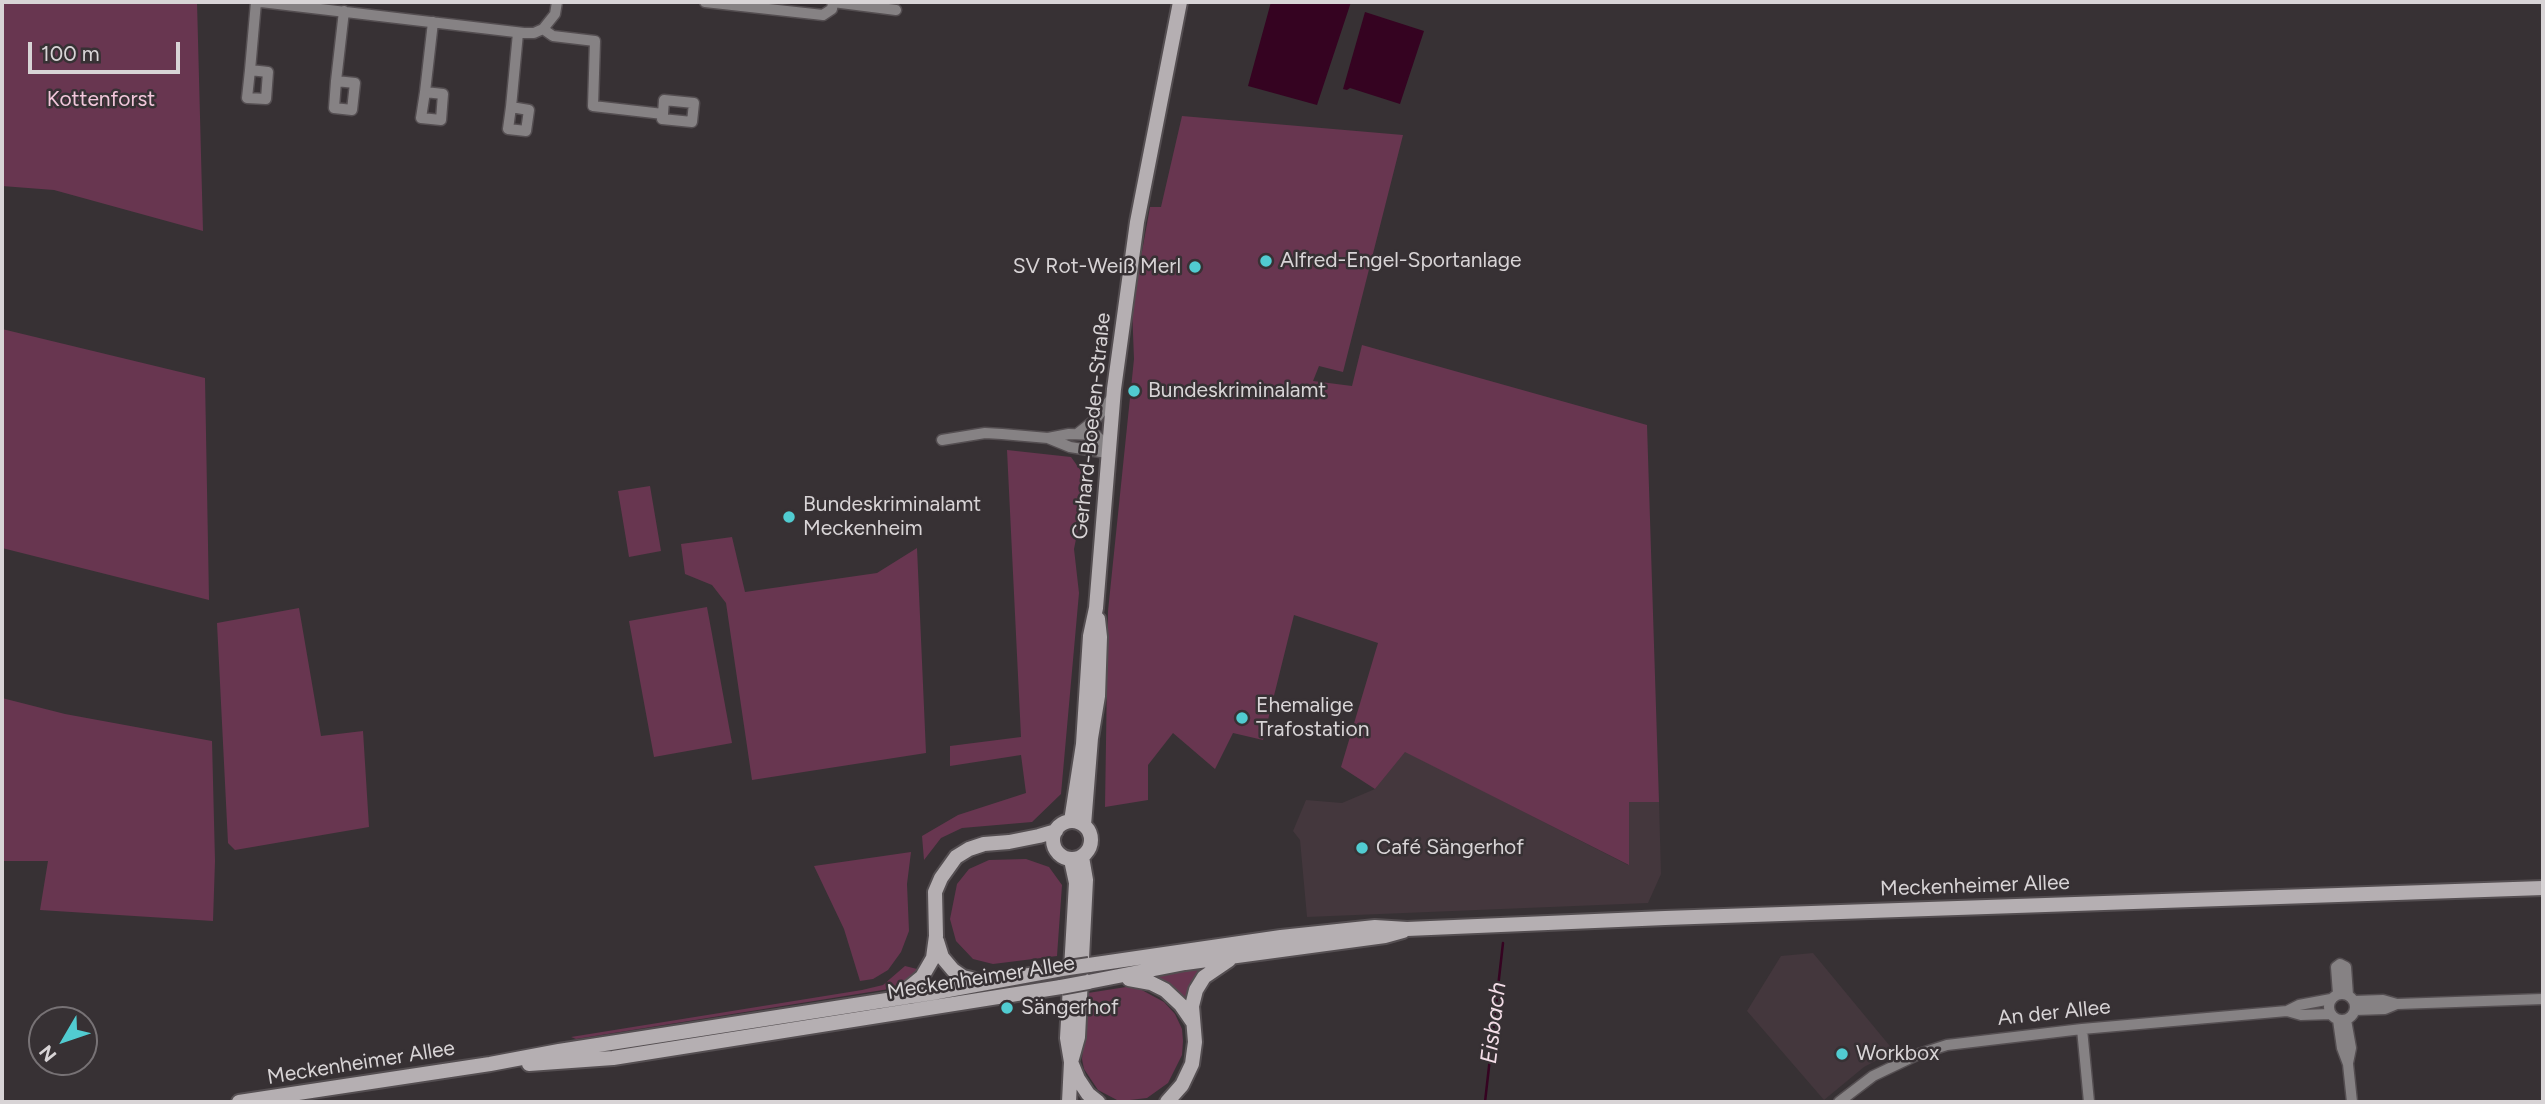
<!DOCTYPE html>
<html>
<head>
<meta charset="utf-8">
<style>
  body { margin:0 }
  #map { position:relative; width:2545px; height:1104px; overflow:hidden; background:#373134; font-family:Figtree,sans-serif }
  canvas { display:block }
  .frame { position:absolute; inset:0; border:4px solid #d8d4d6; pointer-events:none }
  .north { position:absolute; left:28px; top:1006px; width:70px; height:70px; box-sizing:border-box; background:#373134; border:2px solid #777275; border-radius:50%; rotate:231deg; font-size:19px; font-weight:700; line-height:28px; text-align:center; color:#d8d4d6 }
  .north::after { content:''; display:block; margin:auto; width:24px; height:32px; background:#51ccd1; clip-path:polygon(50% 0,100% 100%,50% 72%,0 100%) }
  .scale { position:absolute; left:28px; top:42px; width:152px; height:32px; box-sizing:border-box; border:4px solid #d8d4d6; border-top:0; padding-left:9px; font-size:21px; line-height:24px; white-space:nowrap; color:#d8d4d6; -webkit-text-stroke:5px #373134; paint-order:stroke }
</style>
</head>
<body>
<div id="map">
<canvas width="2545" height="1104"></canvas>
<div class="frame"></div>
<div class="north">N</div>
<div class="scale">100 m</div>
</div>
<script>
const c = document.querySelector('canvas').getContext('2d');
c.lineJoin = 'round';
function paint(path, color) { c.fillStyle = color; c.fill(path, 'evenodd'); }
const shape = rows => new Path2D(rows.map(r => 'M' + r).join(''));
function stroke(path, color, width, dash) { c.strokeStyle = color; c.lineWidth = width; c.lineCap = dash ? 'butt' : 'round'; c.setLineDash(dash || []); c.stroke(path); }
function label(font, color, halo, rows, align = 'center') {
  c.font = font + ' Figtree,sans-serif'; c.lineWidth = 5; c.setLineDash([]); c.textBaseline = 'middle'; c.strokeStyle = halo; c.fillStyle = color; for (const [text, x, y, turn = 0] of rows) {
    c.save(); c.translate(x, y); c.rotate((+turn || 0) * Math.PI / 180); c.textAlign = isNaN(turn) ? turn : align; if (halo) c.strokeText(text, 0, 0); c.fillText(text, 0, 0); c.restore();
  }
}
paint(shape([
  [1405,751,1628,865,1629,801,1659,802,1661,874,1648,903,1307,917,1300,840,1293,831,1306,800,1342,803,1375,789],
  [1813,953,1894,1051,1864,1067,1824,1100,1747,1011,1781,956]
]), '#44373d');
paint(shape([
  [2,2,197,2,203,231,54,190,2,186],
  [1182,116,1403,135,1343,372,1319,366,1313,381,1352,386,1362,345,1647,425,1659,802,1629,802,1629,865,1405,752,1375,789,1341,767,1378,643,1294,615,1263,740,1233,733,1215,769,1173,733,1148,765,1148,800,1105,807,1108,611,1134,359,1132,307,1150,207,1161,207],
  [2,329,205,378,209,600,2,548],
  [1007,450,1071,457,1081,471,1085,494,1074,549,1079,593,1061,794,1032,822,962,828,941,838,924,860,922,836,958,815,1026,793,1021,755,950,766,950,746,1021,737],
  [650,486,661,551,629,557,618,491],
  [732,537,745,592,877,573,917,548,926,753,752,780,726,603,712,585,685,574,681,544],
  [707,607,732,743,654,757,629,621],
  [299,608,321,736,363,731,369,827,235,850,228,843,217,623],
  [2,698,65,714,212,741,215,861,213,921,40,910,48,861,2,861],
  [911,852,907,884,909,931,901,952,888,970,873,979,860,981,844,929,814,866],
  [1026,859,1049,867,1062,885,1057,956,993,964,973,959,956,941,950,919,957,884,969,869,989,860],
  [905,966,921,970,902,985,889,989,576,1039,571,1037,862,990,883,985],
  [1208,967,1187,1003,1150,976],
  [1126,987,1138,988,1164,1002,1175,1014,1182,1029,1183,1041,1182,1055,1168,1083,1147,1098,1130,1100,1117,1100,1098,1090,1084,1069,1082,1059,1088,993]
]), '#683650');
paint(shape([
  [1271,2,1351,2,1317,105,1248,86],
  [1365,12,1424,31,1400,104,1350,88,1347,90,1343,89]
]), '#350321');
stroke(shape([
  [1485,1102,1503,943]
]), '#350321', 2.5);
const street = shape([
  [261,2,524,33,534,33,543,29,555,14,557,2],
  [705,2,823,15,832,9,833,2],
  [833,2,896,10],
  [543,29,553,36,595,41,593,106,663,114,662,119,692,122,694,103,664,100,663,114],
  [250,70,268,72,266,99,247,98,250,70],
  [250,70,256,2],
  [336,81,355,83,352,110,334,108,336,81],
  [336,81,344,11],
  [425,92,443,94,441,120,421,118,425,92],
  [425,92,433,22],
  [511,107,529,110,526,131,508,129,511,107],
  [511,107,518,33],
  [1077,434,1096,419,1113,396],
  [942,440,985,433,1002,434,1048,438,1070,447,1107,453,1102,441,1096,435,1069,434,1048,438],
  '2329 1007a13 13 0 1 1 26 0a13 13 0 1 1-26 0Z',
  [2338,994,2336,967,2340,964,2346,967,2348,995],
  [2354,1001,2383,1000,2397,1004,2543,999],
  [2355,1010,2385,1009,2397,1004],
  [2287,1011,2299,1005,2331,999],
  [2338,1020,2342,1048,2348,1064,2352,1102],
  [2346,1020,2351,1048,2348,1063],
  [2082,1029,2089,1102],
  [1839,1102,1873,1076,1919,1054,1947,1045,2082,1029,2287,1011,2301,1015,2331,1014]
]);
const secondary = shape([
  '1053 840a19 19 0 1 1 38 0a19 19 0 1 1-38 0Z',
  [1071,821,1083,744,1090,636,1096,608,1114,389,1137,222,1180,2],
  [1084,825,1091,738,1098,696,1100,637,1098,619],
  [1071,860,1076,883,1067,1038,1071,1062,1078,1079,1088,1094,1098,1102],
  [937,941,942,957,953,970,963,977,980,981],
  [1089,965,1281,937,1375,927,1407,929,1665,918,2543,888],
  [1129,979,1151,983,1165,990,1181,1005,1192,1021],
  [1088,982,1185,963,1385,936,1403,931],
  [897,995,905,991,922,977,933,958,936,936,935,892,941,878,956,857,969,849,984,844,1009,842,1039,836,1056,831],
  [529,1064,613,1058,1061,987],
  [239,1102,490,1064,559,1051,932,993,1062,969],
  [1069,1102,1071,1062,1078,1037,1086,880,1082,857],
  [1167,1102,1182,1085,1192,1064,1195,1042,1192,1006,1196,990,1204,977,1229,960]
]);
stroke(street, '#544e51', 13);
stroke(secondary, '#544e51', 18);
stroke(street, '#868284', 10);
stroke(secondary, '#b5afb2', 14);
const secondaryBridge = shape([
  [1062,969,1089,965],
  [1061,987,1088,982]
]);
stroke(secondaryBridge, '#544e51', 18, []);
stroke(secondaryBridge, '#b5afb2', 14);
for (const [x, y, r, color] of [
  [1266,261,7,"#51ccd1"],
  [1195,267,7,"#51ccd1"],
  [1134,391,7,"#51ccd1"],
  [789,517,7,"#51ccd1"],
  [1242,718,7,"#51ccd1"],
  [1362,848,7,"#51ccd1"],
  [1007,1008,7,"#51ccd1"],
  [1842,1054,7,"#51ccd1"]
]) { const dot = new Path2D(); dot.arc(x, y, r, 0, 2 * Math.PI); c.fillStyle = color; c.fill(dot); stroke(dot, '#373134', 2.5); }
label('21px', '#f2c7db', '#373134', [
  ["Kottenforst",101,100]
]);
label('21px', '#d8d4d6', '#373134', [
  ["Alfred-Engel-Sportanlage",1280,261],
  ["SV Rot-Weiß Merl",1181,267,"right"],
  ["Bundeskriminalamt",1148,391],
  ["Bundeskriminalamt",803,505],
  ["Meckenheim",803,529],
  ["Ehemalige",1256,706],
  ["Trafostation",1256,730],
  ["Café Sängerhof",1376,848],
  ["Sängerhof",1021,1008],
  ["Workbox",1856,1054]
], 'left');
label('21px', '#d8d4d6', '#373134', [
  ["Gerhard-Boeden-Straße",1092,426,-84],
  ["Meckenheimer Allee",1975,886,-2],
  ["Meckenheimer Allee",981,978,-9],
  ["An der Allee",2054,1013,-6],
  ["Meckenheimer Allee",361,1063,-9]
]);
label('italic 23px', '#f3dde7', '#373134', [
  ["Eisbach",1494,1023,-83]
]);
</script>
</body>
</html>
